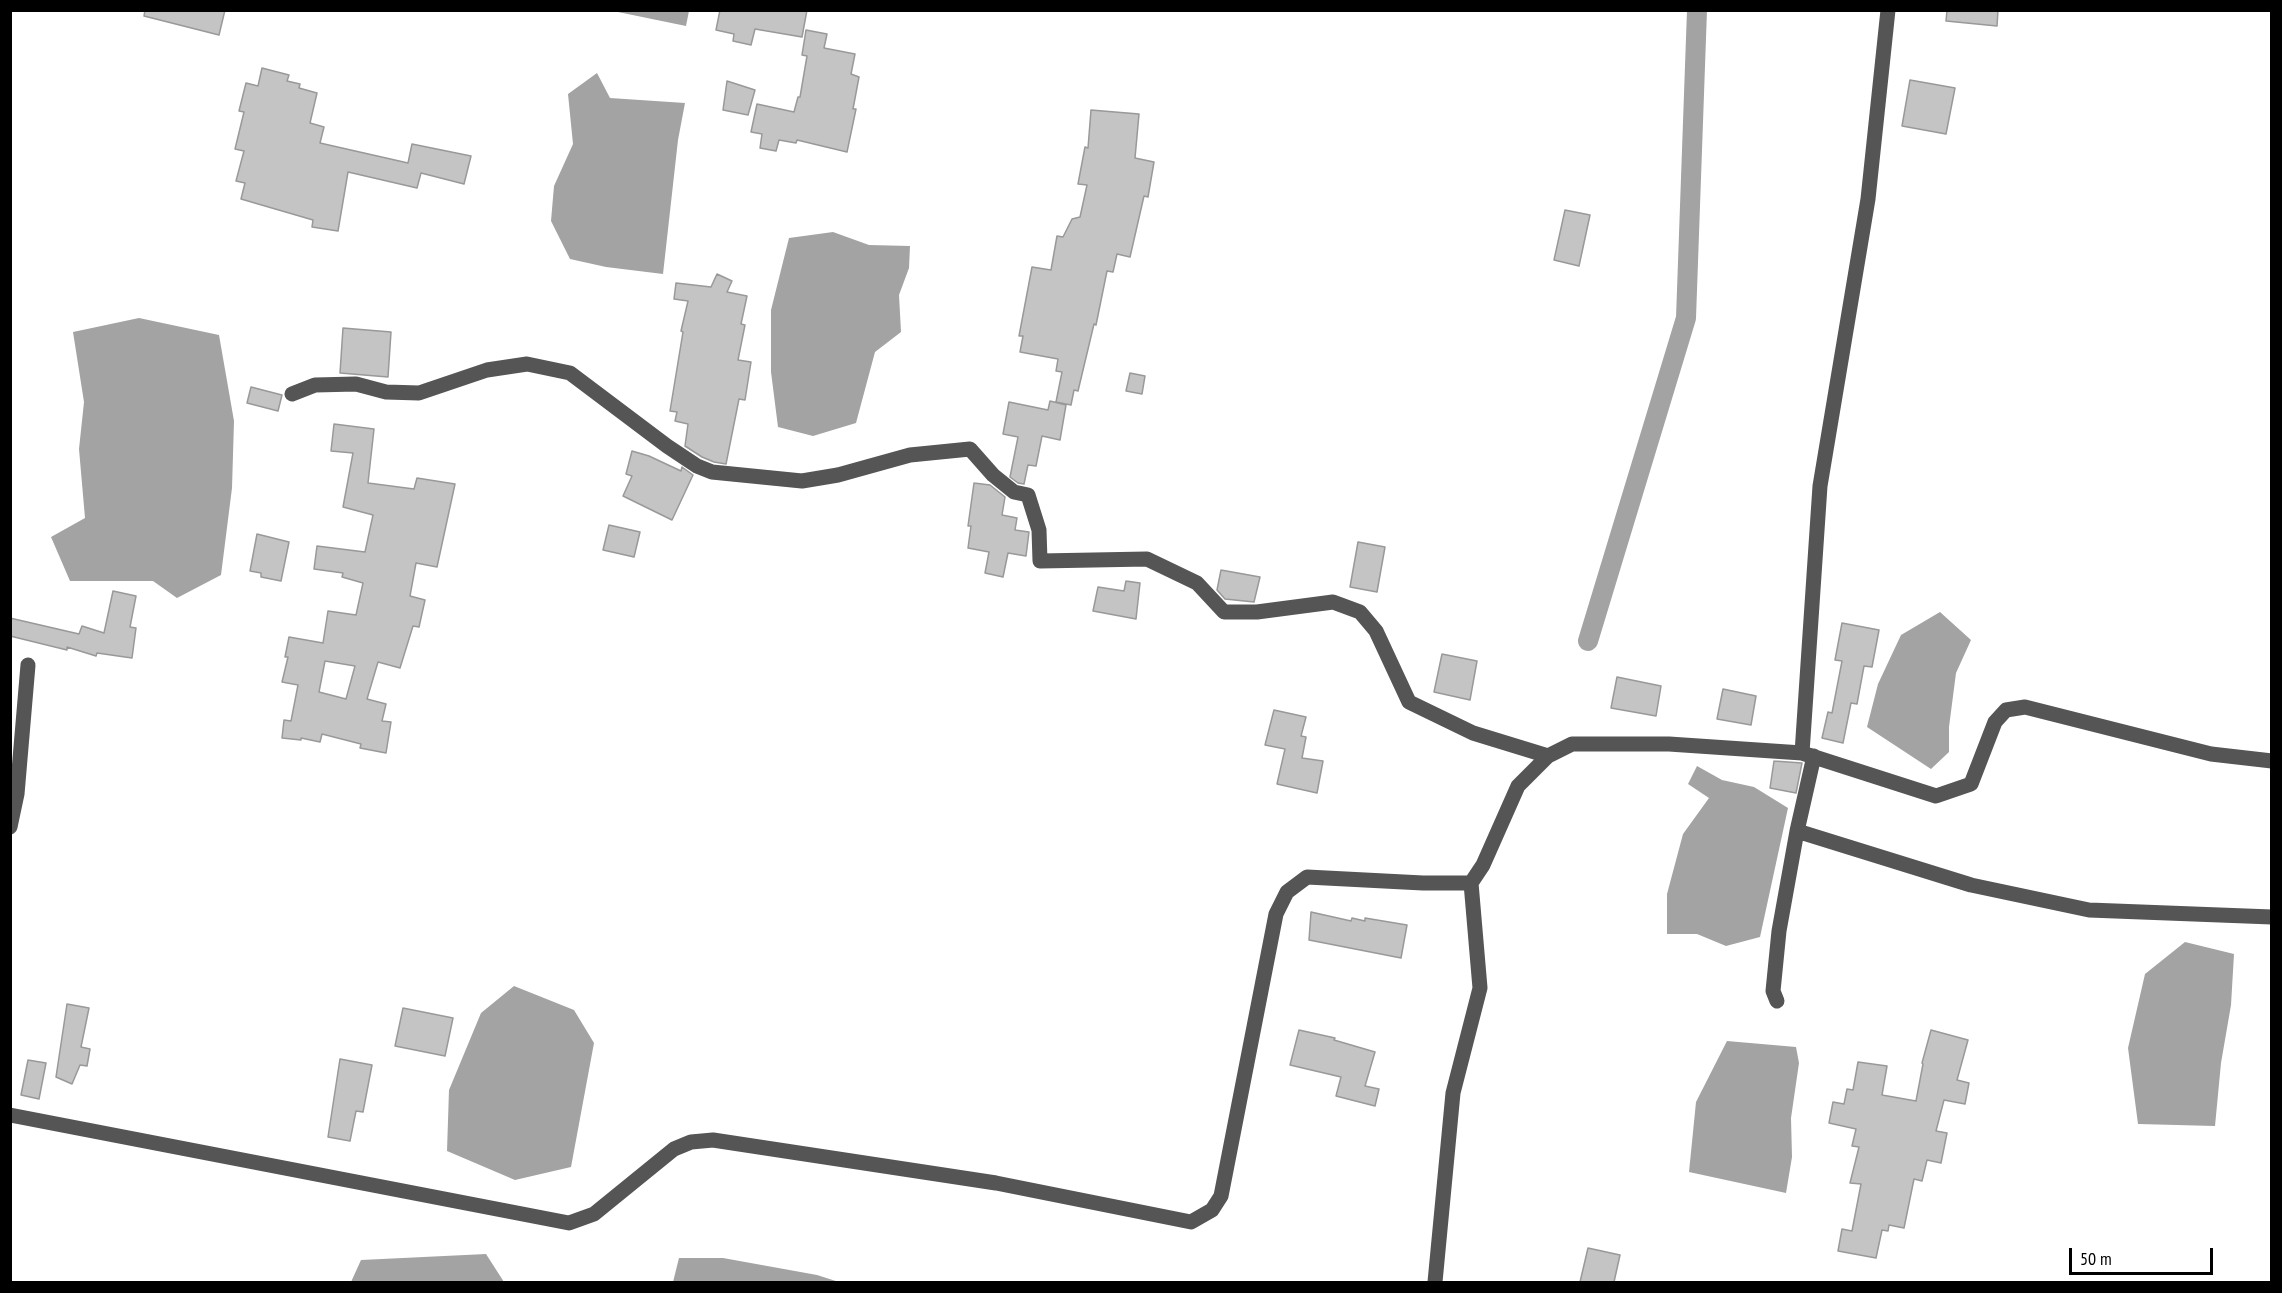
<!DOCTYPE html>
<html>
<head>
<meta charset="utf-8">
<style>
  body { margin:0 }
  #map { position:relative; width:2282px; height:1293px; overflow:hidden; background:#fff; font-family:"PT Sans Narrow",sans-serif }
  canvas { display:block }
  .frame { position:absolute; inset:0; border:12px solid #000; pointer-events:none }
  .scale { position:absolute; left:2069px; top:1248px; width:144px; height:27px; box-sizing:border-box; border:3px solid #000; border-top:0; padding-left:8px; font-size:18px; line-height:21px; white-space:nowrap; color:#000; -webkit-text-stroke:4px #fff; paint-order:stroke }
</style>
</head>
<body>
<div id="map">
<canvas width="2282" height="1293"></canvas>
<div class="frame"></div>
<div class="scale">50 m</div>
</div>
<script>
const c = document.querySelector('canvas').getContext('2d');
c.lineJoin = 'round';
function paint(path, color) { c.fillStyle = color; c.fill(path, 'evenodd'); }
const shape = rows => new Path2D(rows.map(r => 'M' + r).join(''));
function stroke(path, color, width, dash) { c.strokeStyle = color; c.lineWidth = width; c.lineCap = dash ? 'butt' : 'round'; c.setLineDash(dash || []); c.stroke(path); }
paint(shape([
  [613,11,689,10,689,11,686,26],
  [597,73,610,98,685,103,678,140,663,274,606,267,570,259,551,221,554,186,573,144,568,94],
  [833,232,869,245,910,246,909,268,899,295,901,332,875,352,856,423,813,436,778,427,771,372,771,310,789,238],
  [139,318,219,335,234,421,232,488,221,575,177,598,153,581,70,581,51,537,85,518,79,449,84,402,73,332],
  [1940,612,1971,640,1956,673,1949,727,1949,752,1931,769,1867,727,1878,684,1901,635],
  [1697,766,1722,780,1754,787,1788,808,1760,937,1726,946,1697,934,1667,934,1667,894,1683,834,1709,798,1688,784],
  [2185,942,2234,954,2231,1005,2221,1063,2215,1126,2138,1124,2128,1048,2145,974],
  [514,986,574,1010,594,1043,571,1167,515,1180,447,1151,449,1090,481,1013],
  [1727,1041,1796,1047,1799,1063,1791,1118,1792,1157,1786,1193,1689,1172,1696,1102],
  [486,1254,504,1282,351,1282,361,1260],
  [679,1258,723,1258,817,1275,839,1282,673,1282]
]), '#a3a3a3');
stroke(shape([
  [1588,641,1686,318,1697,10]
]), '#a3a3a3', 20);
const building = shape([
  [145,10,225,10,219,35,144,16,145,10],
  [720,10,807,10,802,37,755,29,751,45,733,41,734,34,716,30,720,10],
  [1947,10,1998,10,1997,26,1946,21,1947,10],
  [806,30,827,34,824,48,855,54,851,74,859,77,853,109,856,109,847,152,797,140,796,143,779,140,776,151,760,148,762,134,751,132,757,104,794,112,798,97,800,97,807,56,802,55,806,30],
  [262,68,289,75,287,81,300,84,299,88,317,93,310,123,324,127,320,143,408,163,412,144,471,156,464,184,421,173,417,188,348,172,338,231,312,227,313,220,241,199,245,183,236,181,244,151,235,149,244,112,239,111,246,83,258,86,262,68],
  [1910,80,1955,88,1946,134,1902,126,1910,80],
  [727,81,755,90,748,115,723,110,727,81],
  [1091,110,1139,114,1135,158,1154,162,1148,197,1144,196,1130,257,1117,254,1113,272,1107,271,1096,325,1094,324,1078,391,1074,390,1071,405,1056,402,1062,372,1056,371,1058,359,1020,352,1023,336,1019,336,1032,267,1051,270,1057,236,1063,237,1072,219,1080,217,1087,185,1078,184,1085,147,1088,148,1091,110],
  [1565,210,1590,215,1579,266,1554,260,1565,210],
  [717,274,732,281,727,292,747,296,741,324,745,325,738,360,751,362,745,400,739,399,726,464,714,462,702,457,685,446,688,424,675,421,677,412,670,411,683,332,681,331,688,301,674,299,676,283,711,287,717,274],
  [343,328,391,332,388,377,340,373,343,328],
  [1130,373,1145,376,1142,394,1126,391,1130,373],
  [251,387,282,395,278,411,247,403,251,387],
  [1050,401,1066,405,1060,440,1042,436,1036,466,1028,465,1024,484,1018,483,1010,477,1018,437,1003,434,1009,402,1048,410,1050,401],
  [334,424,374,429,368,483,414,489,417,478,455,484,437,567,416,563,410,596,425,600,419,627,413,626,400,668,378,662,367,699,386,704,382,721,391,722,386,753,360,748,361,744,322,734,320,742,301,738,301,740,282,738,284,720,291,721,298,685,282,682,288,657,285,657,289,637,323,643,328,611,356,615,363,583,342,577,343,573,314,569,317,546,365,552,373,515,343,507,353,453,331,451,334,424],
  [325,661,355,666,346,699,319,692,325,661],
  [632,451,649,456,681,471,682,467,693,475,672,520,623,496,632,476,626,474,632,451],
  [974,483,990,485,1005,497,1002,515,1017,518,1015,530,1029,532,1026,556,1008,553,1003,577,985,573,989,552,968,548,971,526,968,526,974,483],
  [609,525,640,532,634,557,603,550,609,525],
  [257,534,289,542,281,581,261,577,261,573,250,571,257,534],
  [1358,542,1385,547,1377,592,1350,587,1358,542],
  [1221,570,1260,577,1254,602,1225,599,1217,590,1221,570],
  [1126,581,1140,583,1136,619,1093,611,1098,587,1124,591,1126,581],
  [113,591,136,596,130,627,136,628,132,658,97,653,96,656,67,647,67,650,10,636,10,618,79,634,82,626,104,633,113,591],
  [1842,623,1879,630,1872,667,1864,666,1857,704,1851,703,1843,743,1822,738,1828,712,1832,713,1842,661,1835,660,1842,623],
  [1442,654,1477,661,1470,700,1434,692,1442,654],
  [1617,677,1661,686,1656,716,1611,708,1617,677],
  [1723,689,1756,696,1751,725,1717,719,1723,689],
  [1274,710,1306,717,1301,736,1306,737,1302,758,1323,761,1317,793,1277,784,1285,749,1265,745,1274,710],
  [1774,761,1802,763,1796,793,1770,788,1774,761],
  [1311,912,1351,921,1352,918,1365,921,1365,918,1407,925,1401,958,1309,940,1311,912],
  [67,1004,89,1008,81,1047,90,1049,87,1066,80,1065,72,1084,56,1077,67,1004],
  [403,1008,453,1018,445,1056,395,1046,403,1008],
  [1299,1030,1335,1038,1334,1040,1375,1052,1365,1086,1379,1089,1375,1106,1336,1096,1341,1077,1290,1065,1299,1030],
  [1931,1030,1968,1040,1957,1080,1969,1083,1965,1104,1944,1100,1936,1131,1947,1133,1941,1163,1927,1160,1922,1181,1914,1179,1904,1228,1889,1225,1888,1231,1882,1230,1876,1258,1838,1251,1842,1229,1852,1231,1861,1184,1850,1183,1859,1147,1852,1146,1856,1129,1829,1123,1833,1102,1844,1104,1847,1089,1853,1090,1858,1062,1887,1066,1882,1095,1916,1101,1923,1064,1922,1063,1931,1030],
  [340,1059,372,1065,363,1112,356,1111,350,1141,328,1137,340,1059],
  [28,1060,46,1063,39,1099,21,1095,28,1060],
  [1588,1248,1620,1255,1614,1282,1580,1282,1588,1248]
]);
paint(building, '#c4c4c4');
stroke(building, '#999', 1.5);
stroke(shape([
  [292,394,315,385,356,384,386,392,419,393,487,370,527,364,570,373,667,446,697,466,712,472,802,481,838,475,910,455,970,449,993,475,1014,492,1028,495,1039,530,1040,561,1147,559,1197,583,1224,612,1257,612,1333,602,1360,612,1376,631,1409,702,1473,733,1548,756],
  [1802,753,1820,486,1868,199,1888,10],
  [10,827,17,794,28,665],
  [1797,831,1971,885,2089,910,2272,917],
  [1777,1001,1773,991,1779,931,1797,831,1814,756],
  [10,1115,569,1223,594,1214,674,1149,691,1142,713,1140,996,1183,1191,1222,1212,1210,1221,1196,1276,914,1287,892,1307,877,1423,883,1471,883,1483,865,1518,786,1548,756,1572,744,1669,744,1802,753,1936,796,1971,784,1995,722,2006,710,2025,707,2211,754,2272,761],
  [1435,1282,1453,1093,1480,988,1471,883]
]), '#555', 15);
</script>
</body>
</html>
